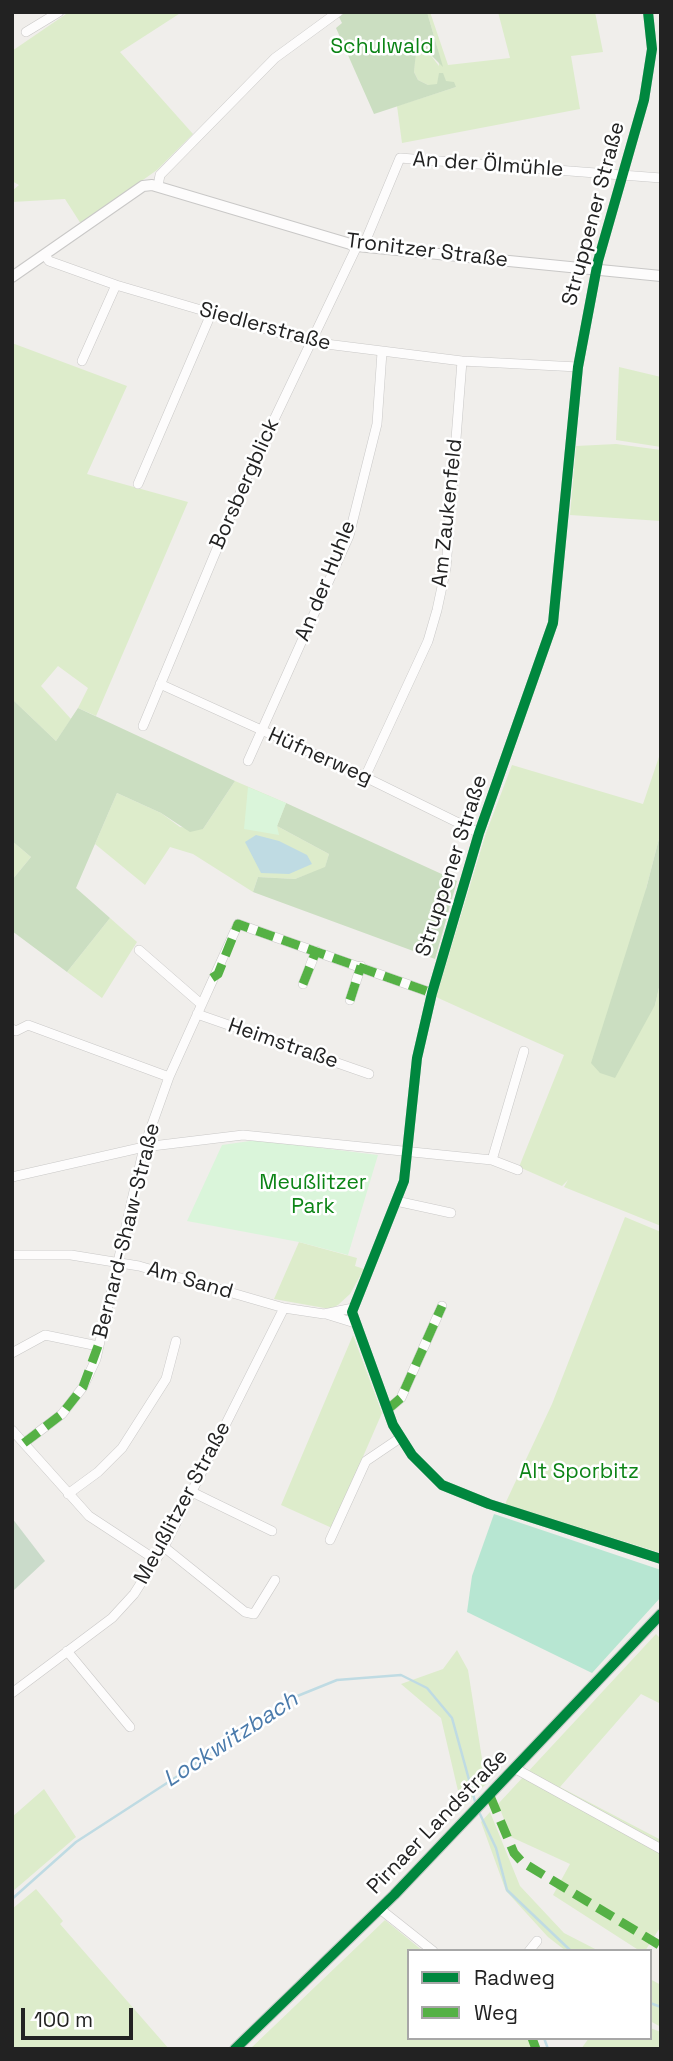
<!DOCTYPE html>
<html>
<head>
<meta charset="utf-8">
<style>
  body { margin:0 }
  #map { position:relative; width:673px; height:2061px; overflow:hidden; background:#f0eeeb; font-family:"Space Grotesk",sans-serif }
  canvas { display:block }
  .frame { position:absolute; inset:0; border:14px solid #222; pointer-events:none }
  .legend { position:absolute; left:407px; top:1949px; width:245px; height:91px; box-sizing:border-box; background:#fff; border:2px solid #a7a7a7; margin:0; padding:9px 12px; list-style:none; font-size:21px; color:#222 }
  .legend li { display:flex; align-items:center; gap:14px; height:35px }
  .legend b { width:35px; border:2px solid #a7a7a7 }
  .scale { position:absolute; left:21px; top:2008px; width:112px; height:32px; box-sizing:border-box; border:4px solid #222; border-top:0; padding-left:9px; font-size:21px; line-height:24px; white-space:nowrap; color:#222; -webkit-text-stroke:5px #fff; paint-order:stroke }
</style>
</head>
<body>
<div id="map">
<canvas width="673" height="2061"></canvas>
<div class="frame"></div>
<ul class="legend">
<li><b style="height:9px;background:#00873e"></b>Radweg</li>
<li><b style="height:9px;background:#55b145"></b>Weg</li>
</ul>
<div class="scale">100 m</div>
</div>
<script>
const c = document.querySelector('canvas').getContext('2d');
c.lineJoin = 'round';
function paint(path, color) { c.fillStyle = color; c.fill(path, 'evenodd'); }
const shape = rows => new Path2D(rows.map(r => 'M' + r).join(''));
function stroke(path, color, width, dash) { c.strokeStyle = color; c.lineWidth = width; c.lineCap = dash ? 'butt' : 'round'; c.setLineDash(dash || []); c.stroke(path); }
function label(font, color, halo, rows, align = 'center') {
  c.font = font + ' "Space Grotesk",sans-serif'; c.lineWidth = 5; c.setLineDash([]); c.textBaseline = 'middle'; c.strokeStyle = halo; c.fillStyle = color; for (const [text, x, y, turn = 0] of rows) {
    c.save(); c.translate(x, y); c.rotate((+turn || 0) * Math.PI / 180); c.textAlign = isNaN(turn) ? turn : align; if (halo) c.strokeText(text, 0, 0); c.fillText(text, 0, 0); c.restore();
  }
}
paint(shape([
  [69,12,182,12,120,52,193,134,157,170,81,224,65,199,12,202,12,191,19,185,12,181,12,51],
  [427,12,430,12,448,65,510,58,498,12,595,12,603,52,571,56,580,109,402,143,397,106,456,87,428,85,418,80,414,72,415,52,429,53,439,66,438,50],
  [12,343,127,386,87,474,188,502,96,716,78,708,88,688,58,666,41,686,71,719,56,741,12,699],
  [619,367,661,377,661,447,616,440],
  [616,444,661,450,661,521,570,515,576,446],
  [661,751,661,831,646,889,655,1005,661,979,661,1226,564,1187,568,1180,562,1186,519,1167,564,1055,436,997,486,833,512,765,643,804],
  [235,781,286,803,277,826,329,854,325,868,295,879,258,877,253,892,193,854,170,847,145,885,95,844,117,793,161,813,180,827,203,829],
  [12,841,31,857,12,880],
  [110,918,137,942,102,998,67,972],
  [625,1217,661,1232,661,1553,505,1504,552,1404],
  [299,1242,357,1258,355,1266,364,1269,350,1294,338,1305,330,1309,274,1299],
  [353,1335,382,1413,332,1528,281,1505],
  [656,1634,661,1639,661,1704,641,1694,560,1787,661,1840,661,1926,645,1951,640,1951,553,1895,570,1864,511,1837,498,1804],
  [457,1650,468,1670,486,1784,462,1808,441,1718,401,1684,443,1669],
  [44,1789,76,1837,12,1892,12,1817],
  [490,1812,520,1886,564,1933,599,1951,566,1951,548,1937,506,1891,481,1822],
  [36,1889,63,1921,60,1924,169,2049,12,2049,12,1909],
  [385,1920,423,1951,409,1951,409,2038,530,2038,534,2049,250,2049],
  [650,1979,661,1985,661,2027,650,2021],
  [650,2028,661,2032,661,2049,581,2049,589,2038,650,2038]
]), '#ddeccb');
paint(shape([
  [346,12,427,12,443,67,429,53,416,52,414,72,418,80,428,85,437,84,439,73,443,73,446,81,454,82,456,87,374,114,336,28,342,23,339,17],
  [12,699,56,741,78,708,235,781,203,829,190,832,161,813,117,793,76,888,110,918,67,972,12,931,12,880,31,857,12,841],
  [286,803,457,881,435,959,253,892,258,877,295,879,325,867,329,854,277,826],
  [661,831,661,979,655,1005,615,1078,600,1073,591,1063,646,889]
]), '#cbdec1');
paint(shape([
  [12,1518,45,1561,12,1592]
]), '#cadbca');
paint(shape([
  [248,787,286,803,277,826,279,835,244,829],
  [257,1140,378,1155,348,1255,299,1242,187,1221,222,1145]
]), '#daf5da');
paint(shape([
  [494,1514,661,1570,661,1597,592,1673,467,1612,472,1576]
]), '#b7e6d2');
paint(shape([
  [256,835,279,841,307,855,312,864,289,874,261,873,245,842]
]), '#bfdbe3');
stroke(shape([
  [479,1812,496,1848,507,1890,571,1951],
  [12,1899,76,1842,187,1770,231,1736,290,1699,337,1680,401,1675,427,1688,452,1718,476,1805],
  [650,2003,661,2007],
  [544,2038,548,2049]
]), '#bfdbe3', 2.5);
const minor = shape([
  [648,12,652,49,644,100,598,261,578,367,553,623,479,833,432,993,417,1058,404,1181,352,1312,393,1425,412,1455,442,1485,489,1504,661,1559],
  [26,32,59,12],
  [158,186,160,175,275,58,338,12],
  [363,247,400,158,661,178],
  [45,255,49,261,116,285,310,342,462,361,578,367],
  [82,361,116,285],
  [138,484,211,314],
  [160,684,365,777,479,833],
  [143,726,249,472,357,246],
  [248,761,349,536,377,424,382,352],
  [365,777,428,641,437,610,446,568,462,361],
  [139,950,201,1004],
  [303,984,316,951],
  [350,1000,361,966],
  [197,1014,369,1074],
  [12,1029,16,1031,28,1025,169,1077],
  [492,1160,524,1051],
  [12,1177,144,1147,243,1135,492,1160,518,1170],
  [396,1201,451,1213],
  [12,1255,71,1255,139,1266,284,1308,324,1314,353,1308],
  [326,1314,355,1323],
  [12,1353,45,1335,98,1346],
  [387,1410,401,1398,442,1306],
  [12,1430,89,1516,156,1560],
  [24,1443,62,1414,83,1387,96,1359,144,1147,169,1077,238,924,432,993],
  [192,1492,272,1531],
  [68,1494,98,1472,122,1448,166,1379,176,1341],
  [330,1540,366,1461,400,1438],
  [164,1547,245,1612,254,1614,275,1580],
  [67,1651,130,1727],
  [12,1693,112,1618,134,1594,164,1547,284,1308],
  [516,1769,661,1849],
  [380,1909,433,1951],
  [529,1951,537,1941]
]);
const tertiary = shape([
  [12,277,143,186,152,185,357,246,661,276],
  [235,2049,394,1895,661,1614]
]);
stroke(minor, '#c9c8c7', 10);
stroke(tertiary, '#c9c8c7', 12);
stroke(minor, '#fdfcfc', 9);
stroke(tertiary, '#fdfcfc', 10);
stroke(shape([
  [212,978,218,974,238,924,432,993],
  [303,984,316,951],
  [350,1000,361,966],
  [387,1410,401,1398,442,1306],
  [24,1443,62,1414,83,1387,98,1346],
  [490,1796,514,1853,522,1862,661,1946],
  [532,2038,536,2049]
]), '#55b145', 9, [18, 9]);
stroke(shape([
  [648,12,652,49,644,100,598,261,578,367,553,623,479,833,432,993,417,1058,404,1181,352,1312,393,1425,412,1455,442,1485,489,1504,661,1559],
  [235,2049,394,1895,661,1614]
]), '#00873e', 10);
label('21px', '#0c8416', '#fff', [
  ["Schulwald",382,47],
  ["Meußlitzer",313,1183],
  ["Park",313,1207],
  ["Alt Sporbitz",579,1472]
]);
label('21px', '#222', '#fff', [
  ["An der Ölmühle",488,165,4],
  ["Struppener Straße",594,214,-75],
  ["Tronitzer Straße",427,251,7],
  ["Siedlerstraße",265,327,15],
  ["Borsbergblick",245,484,-66],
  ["Am Zaukenfeld",448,513,-84],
  ["An der Huhle",326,581,-68],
  ["Hüfnerweg",320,757,24],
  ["Struppener Straße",452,866,-72],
  ["Heimstraße",283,1044,19],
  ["Bernard-Shaw-Straße",127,1231,-76],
  ["Am Sand",190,1281,16],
  ["Meußlitzer Straße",183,1503,-62],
  ["Pirnaer Landstraße",438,1822,-46]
]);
label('italic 23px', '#4a7aab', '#fff', [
  ["Lockwitzbach",231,1740,-33]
]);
</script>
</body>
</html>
